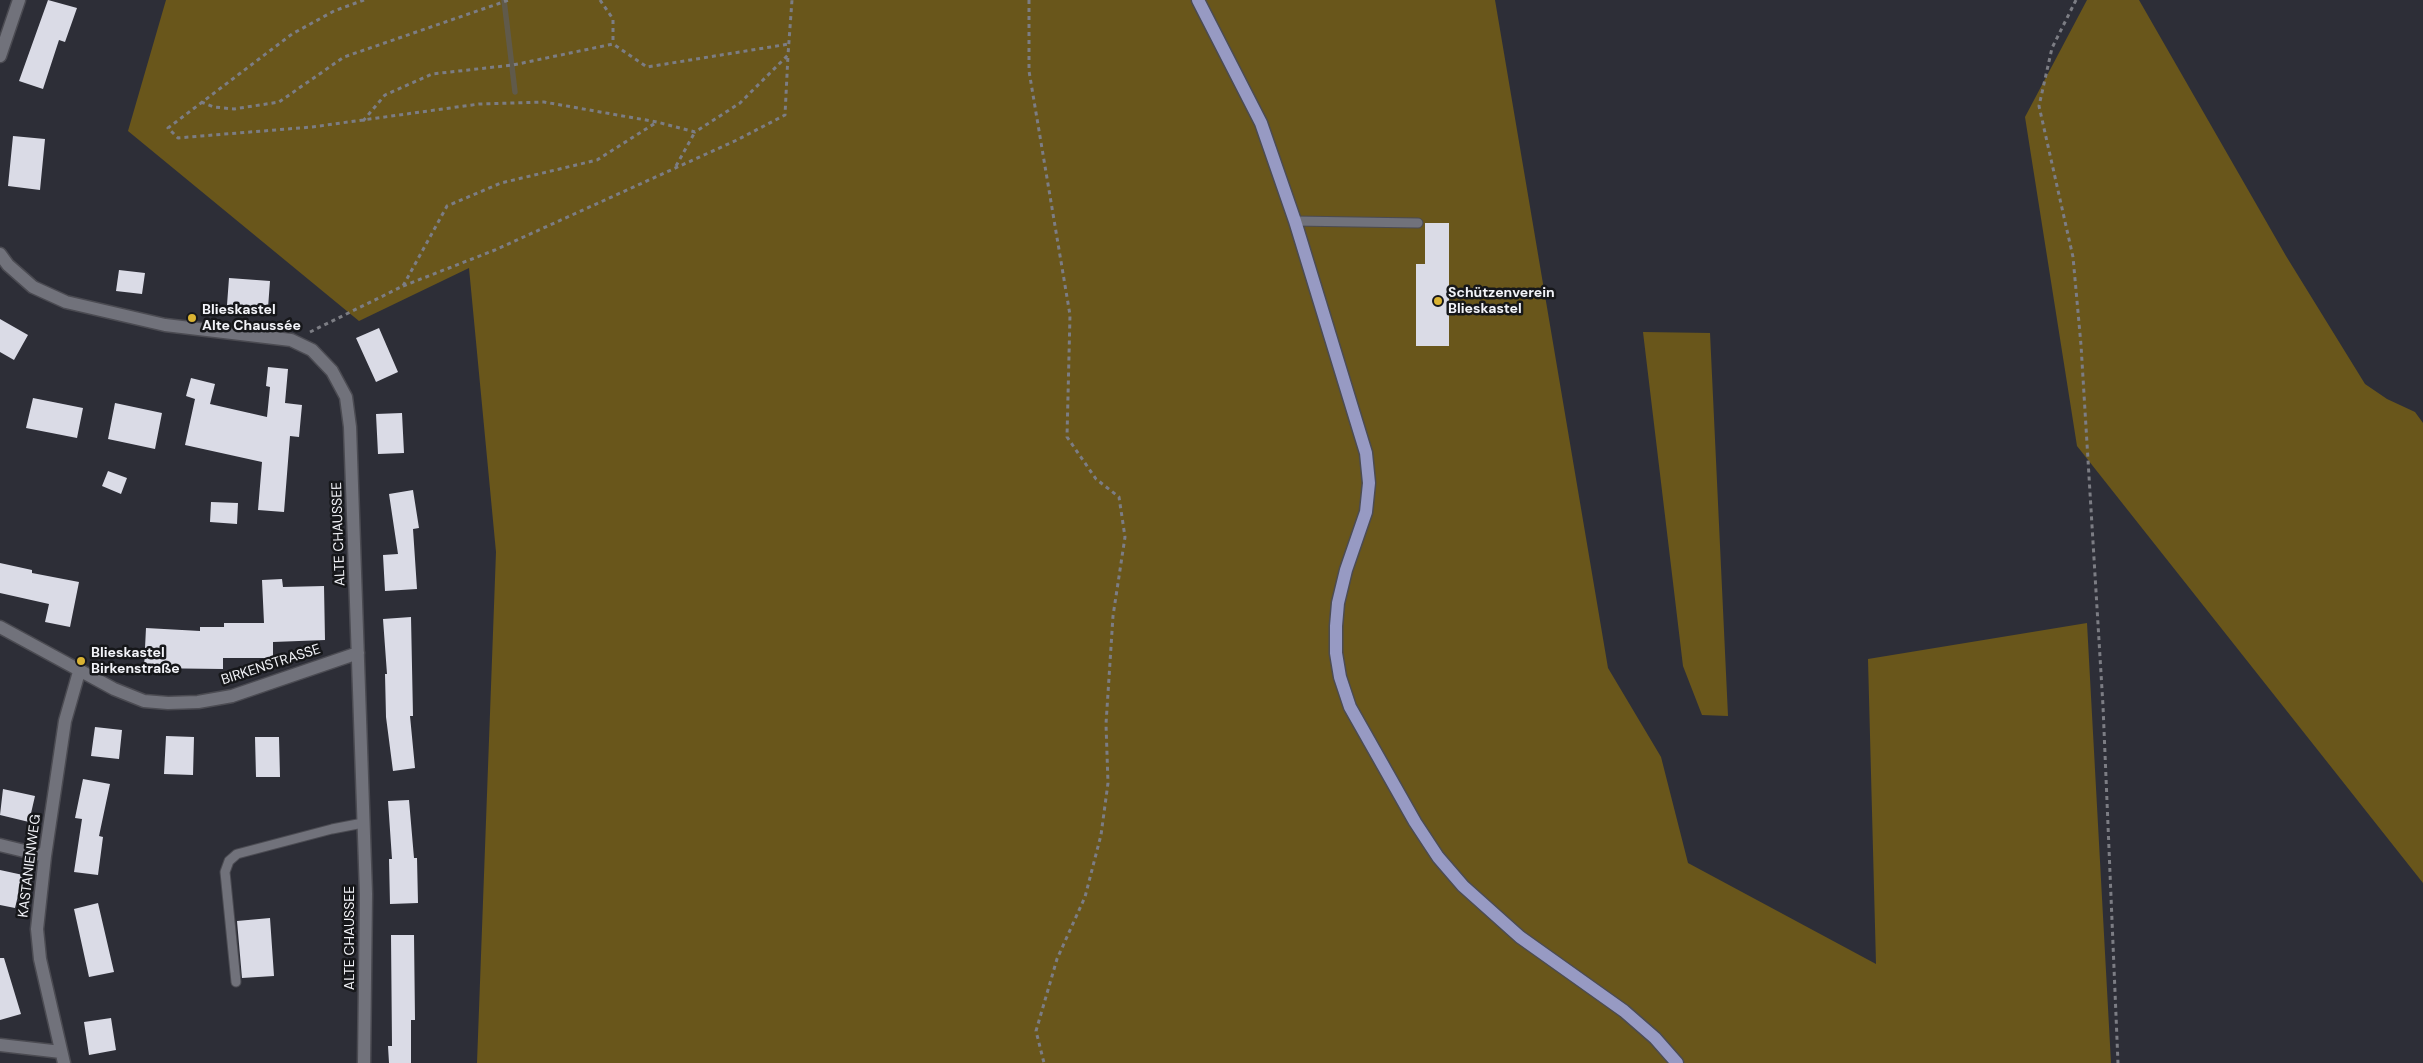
<!DOCTYPE html>
<html>
<head>
<meta charset="utf-8">
<style>
  body { margin:0 }
  canvas { display:block; background:#2d2e37 }
</style>
</head>
<body>
<canvas width="2423" height="1063"></canvas>
<script>
const c = document.querySelector('canvas').getContext('2d');
c.lineJoin = 'round';
function paint(path, color) { c.fillStyle = color; c.fill(path, 'evenodd'); }
const shape = rows => new Path2D(rows.map(r => 'M' + r).join(''));
function stroke(path, color, width, dash) { c.strokeStyle = color; c.lineWidth = width; c.lineCap = dash ? 'butt' : 'round'; c.setLineDash(dash || []); c.stroke(path); }
function label(font, color, halo, rows, align = 'center') {
  c.font = font + ' "DM Sans",sans-serif'; c.lineWidth = 5; c.setLineDash([]); c.textBaseline = 'middle'; c.strokeStyle = halo; c.fillStyle = color; for (const [text, x, y, turn = 0] of rows) {
    c.save(); c.translate(x, y); c.rotate((+turn || 0) * Math.PI / 180); c.textAlign = isNaN(turn) ? turn : align; if (halo) c.strokeText(text, 0, 0); c.fillText(text, 0, 0); c.restore();
  }
}
paint(shape([
  [166,0,1495,0,1608,668,1661,757,1688,863,1876,964,1868,659,2087,623,2111,1063,477,1063,496,552,469,268,359,321,128,131],
  [2087,0,2139,0,2286,256,2365,384,2387,399,2415,412,2423,423,2423,883,2077,446,2025,117],
  [1643,332,1710,333,1728,716,1702,715,1683,666]
]), '#69561b');
stroke(shape([
  [504,0,515,92]
]), '#605a4a', 5.5);
paint(shape([
  [48,0,77,8,65,42,59,40,43,89,19,81],
  [13,136,45,139,40,190,8,186],
  [1425,223,1449,223,1449,346,1416,346,1416,264,1425,264],
  [119,270,145,273,142,294,116,291],
  [229,278,270,281,268,308,227,305],
  [0,319,28,335,14,360,0,352],
  [379,328,398,372,376,382,356,338],
  [268,367,288,369,285,403,302,405,299,437,290,436,284,512,258,510,262,462,185,445,195,399,186,396,191,378,215,384,210,404,267,417,270,387,266,386],
  [33,398,83,408,77,438,26,428],
  [115,403,162,413,155,449,108,439],
  [402,413,404,453,378,454,376,414],
  [108,471,127,478,121,494,102,486],
  [413,490,419,528,413,529,417,589,385,591,383,555,398,554,389,494],
  [211,502,238,503,237,524,210,522],
  [0,563,32,570,32,573,79,582,70,627,45,622,49,604,0,593],
  [282,579,283,587,324,586,325,640,273,642,273,658,223,658,223,669,144,668,146,628,200,631,200,627,224,627,224,623,264,623,262,580],
  [411,617,413,716,410,716,415,768,393,771,386,717,385,674,387,674,383,619],
  [95,727,122,730,119,759,91,756],
  [166,736,194,737,193,775,164,774],
  [255,737,279,737,280,777,256,777],
  [83,779,110,784,99,836,103,837,98,875,74,872,82,819,75,818],
  [3,789,35,796,29,822,0,815],
  [409,800,414,858,417,858,418,903,390,904,389,859,392,859,388,801],
  [0,870,23,875,15,908,0,905],
  [98,903,114,972,89,977,74,909],
  [270,918,274,976,242,978,237,921],
  [391,935,414,935,415,1020,411,1020,411,1063,389,1063,388,1046,392,1046],
  [0,958,4,958,21,1014,0,1020],
  [111,1018,116,1050,89,1055,84,1022]
]), '#dadbe6');
const service = shape([
  [1295,221,1418,223],
  [236,982,225,872,229,861,237,854,332,829,363,823]
]);
const minor = shape([
  [0,56,19,0],
  [0,254,8,265,33,287,66,302,165,325,291,340,312,350,332,371,346,397,350,427,366,894,364,1063],
  [0,627,114,689,144,701,168,703,198,702,232,696,358,653],
  [0,845,45,856],
  [0,1045,61,1052],
  [64,1063,40,959,37,929,45,856,65,721,79,672]
]);
const primary = shape([
  [1198,0,1261,123,1295,221,1366,453,1369,483,1366,512,1346,570,1338,603,1336,626,1336,653,1340,677,1350,707,1415,822,1438,857,1463,886,1520,937,1624,1011,1655,1038,1677,1063]
]);
stroke(service, '#4b4b52', 11);
stroke(minor, '#4b4b52', 15);
stroke(primary, '#4b4b52', 15);
stroke(shape([
  [364,0,334,11,292,34,168,128,178,138,201,136,312,127,479,104,544,102,657,122,695,132,740,103,788,55,792,0],
  [600,0,613,19,613,44],
  [1029,0,1029,71,1070,315,1067,437,1096,479,1119,497,1125,537,1113,616,1106,724,1108,783,1101,835,1085,897,1057,959,1036,1031,1044,1063],
  [2076,0,2052,48,2039,106,2073,257,2081,345,2103,706,2118,1063],
  [201,102,214,107,234,109,279,102,344,57,509,0],
  [363,121,385,95,432,74,513,65,613,44,647,67,789,44],
  [676,166,695,132],
  [403,286,495,250,737,140,785,115,788,55],
  [310,332,403,286,447,206,501,183,597,160,657,122]
]), '#7c7d84', 3, [4, 4]);
stroke(service, '#71727b', 9);
stroke(minor, '#71727b', 12);
stroke(primary, '#979ac3', 12);
for (const [x, y, r, color] of [
  [1438,301,5,"#dab333"],
  [192,318,5,"#dab333"],
  [81,661,5,"#dab333"]
]) { const dot = new Path2D(); dot.arc(x, y, r, 0, 2 * Math.PI); c.fillStyle = color; c.fill(dot); stroke(dot, '#16171a', 2); }
label('bold 14px', '#f2f3f8', '#16171a', [
  ["Schützenverein",1448,293],
  ["Blieskastel",1448,309],
  ["Blieskastel",202,310],
  ["Alte Chaussée",202,326],
  ["Blieskastel",91,653],
  ["Birkenstraße",91,669]
], 'left');
label('14px', '#f2f3f8', '#16171a', [
  ["ALTE CHAUSSEE",339,534,-92],
  ["BIRKENSTRASSE",271,665,-18],
  ["KASTANIENWEG",30,866,-83],
  ["ALTE CHAUSSEE",350,938,-90]
]);
</script>
</body>
</html>
